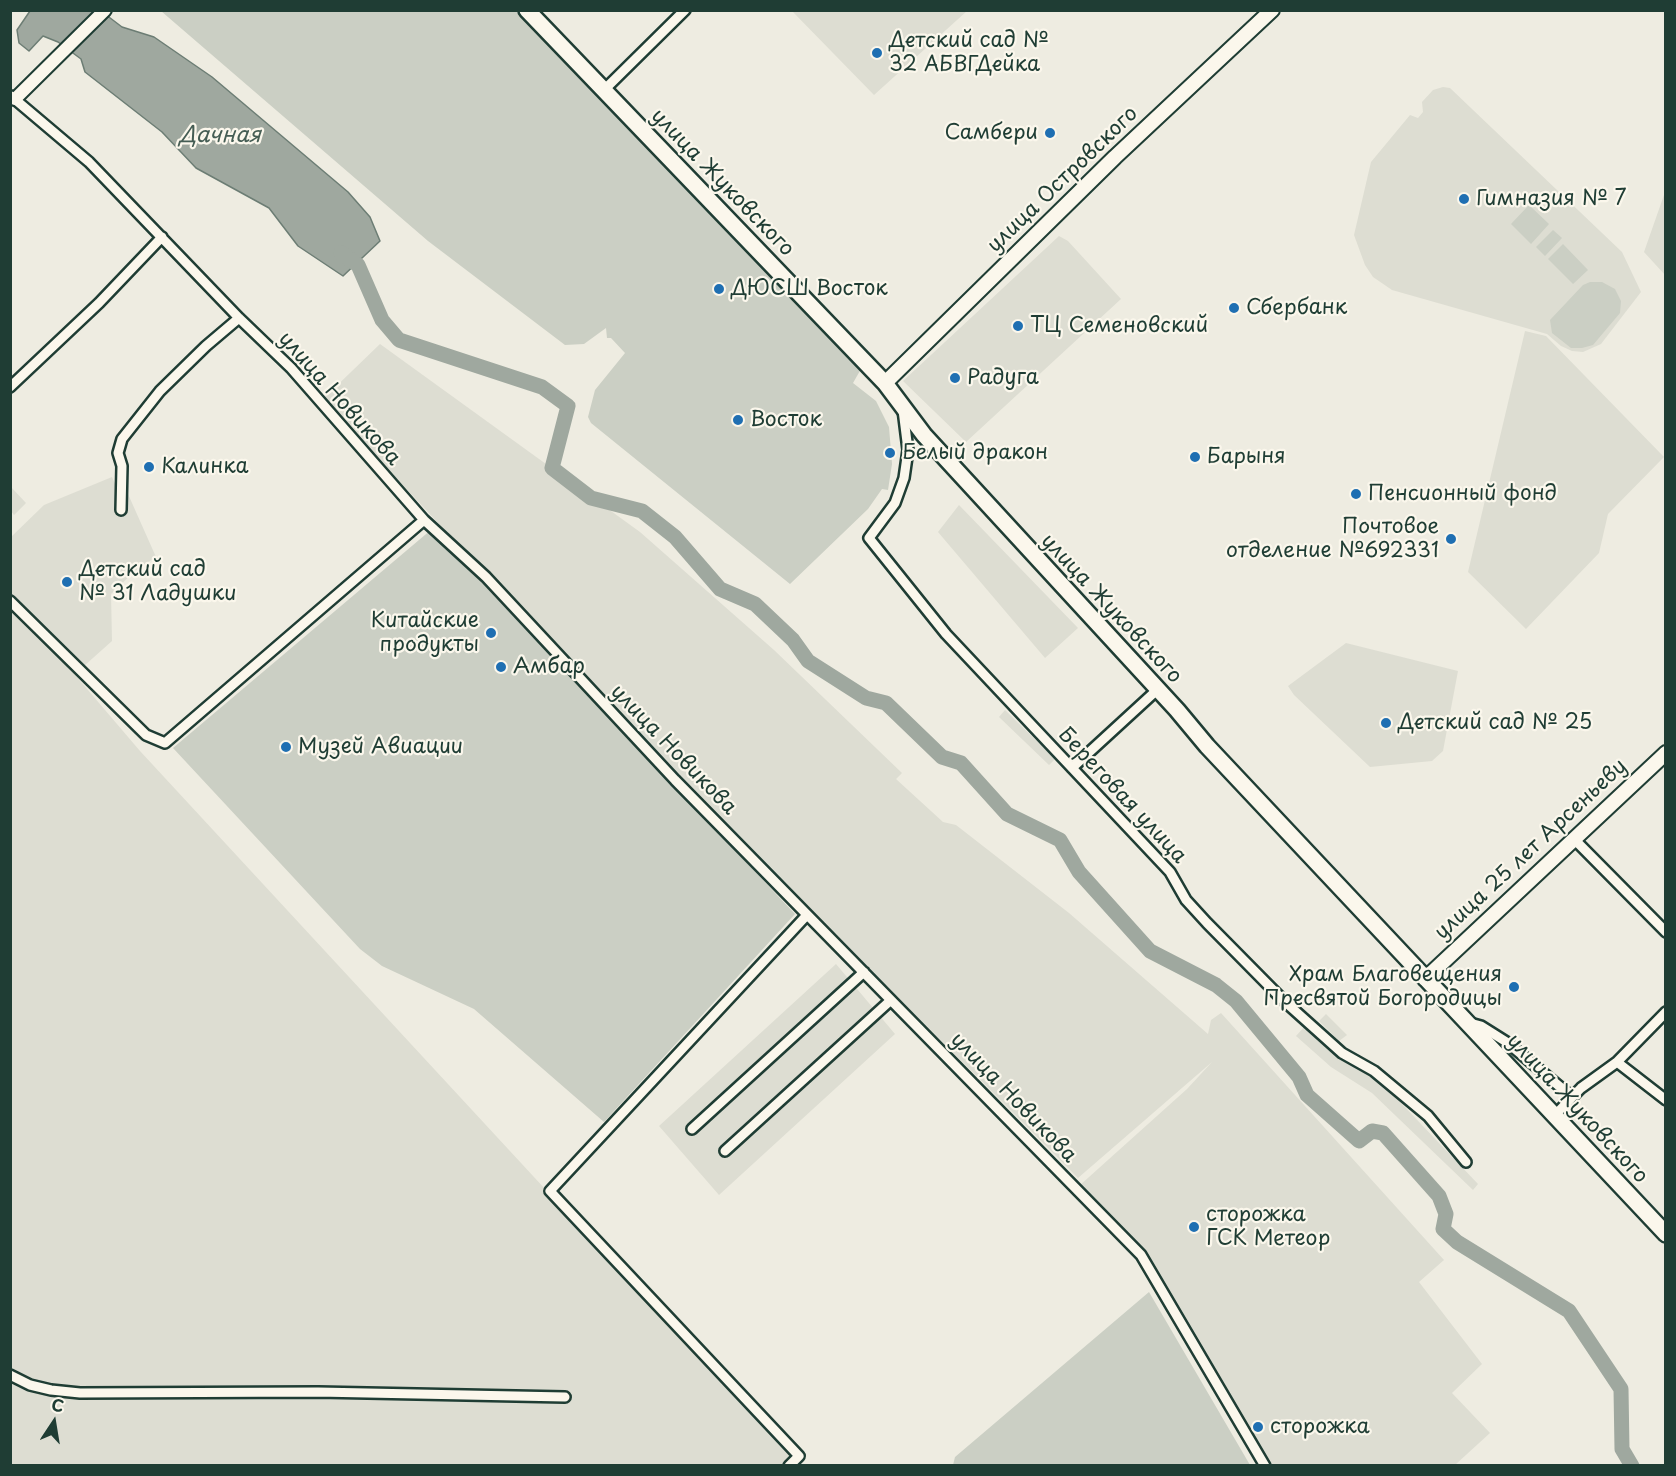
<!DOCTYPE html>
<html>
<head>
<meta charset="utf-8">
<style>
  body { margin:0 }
  #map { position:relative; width:1676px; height:1476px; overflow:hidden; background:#eeece1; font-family:"Playpen Sans",sans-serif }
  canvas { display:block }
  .frame { position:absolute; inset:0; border:12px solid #1f3d34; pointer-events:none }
  .north { position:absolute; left:24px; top:1392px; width:60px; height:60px; -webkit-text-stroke:4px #fbf7ec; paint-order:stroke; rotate:12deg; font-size:16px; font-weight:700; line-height:24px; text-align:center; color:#1f3d34 }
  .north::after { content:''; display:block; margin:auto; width:21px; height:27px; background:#1f3d34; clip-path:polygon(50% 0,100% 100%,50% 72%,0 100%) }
</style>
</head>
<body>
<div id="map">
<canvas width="1676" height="1476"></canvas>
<div class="frame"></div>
<div class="north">С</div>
</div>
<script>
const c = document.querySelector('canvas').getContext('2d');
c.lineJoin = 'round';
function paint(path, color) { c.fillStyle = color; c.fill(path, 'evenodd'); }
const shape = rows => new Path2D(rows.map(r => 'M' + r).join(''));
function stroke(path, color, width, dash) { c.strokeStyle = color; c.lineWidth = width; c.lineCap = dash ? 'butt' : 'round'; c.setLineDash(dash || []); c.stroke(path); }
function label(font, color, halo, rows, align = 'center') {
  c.font = font + ' "Playpen Sans",sans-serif'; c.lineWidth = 4.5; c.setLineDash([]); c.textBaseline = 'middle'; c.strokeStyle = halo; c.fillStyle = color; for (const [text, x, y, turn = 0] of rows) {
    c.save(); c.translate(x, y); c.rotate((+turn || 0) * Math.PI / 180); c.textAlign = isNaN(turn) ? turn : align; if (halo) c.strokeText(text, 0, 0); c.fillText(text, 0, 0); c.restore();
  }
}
paint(shape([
  [792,11,967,11,874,95],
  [1443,87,1450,88,1622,252,1641,292,1601,344,1583,352,1572,351,1561,346,1547,334,1392,290,1373,277,1365,265,1354,235,1371,162,1410,115,1418,118,1423,112,1422,102,1433,90],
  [1665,192,1665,275,1644,252],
  [1059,236,1068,241,1121,299,966,442,903,381],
  [1525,331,1546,336,1664,457,1608,514,1599,553,1526,629,1468,572],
  [380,344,640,532,774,650,902,773,896,779,943,822,956,825,1069,913,1208,1034,1211,1020,1221,1013,1444,1260,1419,1282,1482,1364,1452,1393,1490,1433,1455,1465,1267,1465,1143,1256,1079,1186,1187,1089,1212,1062,1078,1178,795,894,672,775,323,399],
  [112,477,121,497,128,494,156,557,136,570,111,594,112,641,84,666,11,594,10,538,44,505],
  [11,487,26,503,14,515,11,511],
  [959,505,1078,628,1045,658,938,532],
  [10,605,41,635,140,751,792,1456,782,1465,11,1465],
  [1346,643,1458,671,1443,751,1432,761,1370,767,1294,695,1288,686],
  [1005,710,1055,759,1049,765,999,717],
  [836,964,895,1034,719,1195,659,1126],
  [1326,1014,1347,1035,1339,1041,1319,1021],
  [1305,1026,1341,1059,1382,1083,1478,1184,1473,1190,1372,1093,1331,1067,1296,1036]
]), '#ddddd2');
paint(shape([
  [161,11,518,11,861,369,853,383,876,401,889,427,892,464,888,490,882,489,868,509,790,584,591,423,588,417,595,390,625,353,611,338,607,338,606,328,584,344,565,345,428,241],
  [1529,205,1549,224,1531,244,1511,224],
  [1553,230,1562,238,1545,256,1536,247],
  [1563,244,1588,270,1573,284,1548,259],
  [1590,282,1602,282,1615,289,1621,301,1620,313,1593,345,1582,348,1571,348,1552,333,1550,320,1583,285],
  [432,529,795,914,604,1122,474,1009,382,966,360,949,173,748],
  [1149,1292,1250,1465,953,1465,955,1457]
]), '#cbcfc4');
const water = shape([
  [30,11,101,11,122,27,154,37,212,77,348,192,370,217,380,241,343,276,298,246,269,208,196,168,162,132,85,72,81,59,58,42,43,36,29,51,19,43,17,30,30,11]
]);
paint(water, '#9fa89f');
stroke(water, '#6c7d74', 1.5);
stroke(shape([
  [341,253,358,265,382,320,399,340,542,387,568,406,552,468,591,498,642,511,675,537,720,589,755,604,793,640,808,661,866,698,886,703,942,757,961,763,1007,814,1060,840,1079,872,1150,951,1216,985,1236,1001,1299,1077,1307,1095,1359,1141,1372,1131,1383,1133,1439,1196,1446,1214,1443,1229,1457,1242,1569,1311,1621,1389,1622,1449,1632,1466]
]), '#9fa89f', 15);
const minor = shape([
  [604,90,685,10],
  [11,96,89,162,239,318,291,368,424,520,486,577,675,780,1141,1255,1265,1466],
  [10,387,99,303,162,237],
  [903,410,908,450,904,478,895,503,869,538,946,634,1170,872,1186,900,1207,923,1283,1000,1342,1053,1374,1071,1428,1116,1466,1162],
  [121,510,122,466,118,453,122,439,160,391,206,346,239,318],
  [10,601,146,735,165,743,424,520],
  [1072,768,1157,690],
  [1574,839,1666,932],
  [1470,1023,1481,1026,1508,1043,1572,1097],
  [1617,1062,1666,1100],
  [1554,1116,1581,1088,1617,1062,1666,1012],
  [692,1129,864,972],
  [725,1151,891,1000],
  [10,1375,30,1385,51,1390,80,1393,318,1392,565,1397],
  [789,1466,799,1456,550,1191,807,915]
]);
const tertiary = shape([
  [15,99,105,10]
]);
const secondary = shape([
  [885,383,1115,157,1272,10],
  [1425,979,1666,753]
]);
const primary = shape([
  [527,10,885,383,924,435,1177,710,1207,746,1666,1234]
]);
stroke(minor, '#1f3d34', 14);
stroke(tertiary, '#1f3d34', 16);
stroke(secondary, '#1f3d34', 18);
stroke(primary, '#1f3d34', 20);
stroke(minor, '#fbf7ec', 9);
stroke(tertiary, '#fbf7ec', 12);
stroke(secondary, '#fbf7ec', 14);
stroke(primary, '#fbf7ec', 15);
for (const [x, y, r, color] of [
  [877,53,6,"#1f6fb2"],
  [1050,133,6,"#1f6fb2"],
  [1464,199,6,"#1f6fb2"],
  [719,289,6,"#1f6fb2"],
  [1234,308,6,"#1f6fb2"],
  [1018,326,6,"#1f6fb2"],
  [955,378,6,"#1f6fb2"],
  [738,420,6,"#1f6fb2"],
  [890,453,6,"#1f6fb2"],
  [1195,457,6,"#1f6fb2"],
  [149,467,6,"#1f6fb2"],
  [1356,494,6,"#1f6fb2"],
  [1451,539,6,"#1f6fb2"],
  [67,582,6,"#1f6fb2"],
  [491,633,6,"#1f6fb2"],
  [501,667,6,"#1f6fb2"],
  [1386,723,6,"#1f6fb2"],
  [286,747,6,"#1f6fb2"],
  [1514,987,6,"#1f6fb2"],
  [1194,1227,6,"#1f6fb2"],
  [1258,1427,6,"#1f6fb2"]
]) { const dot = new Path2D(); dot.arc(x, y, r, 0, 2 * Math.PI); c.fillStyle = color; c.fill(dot); stroke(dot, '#fbf7ec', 2); }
label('21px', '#1f3d34', '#fbf7ec', [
  ["Детский сад №",889,41],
  ["32 АБВГДейка",889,65],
  ["Самбери",1038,133,"right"],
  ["Гимназия № 7",1476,199],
  ["ДЮСШ Восток",731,289],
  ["Сбербанк",1246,308],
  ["ТЦ Семеновский",1030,326],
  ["Радуга",967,378],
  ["Восток",750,420],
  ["Белый дракон",902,453],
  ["Барыня",1207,457],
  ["Калинка",161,467],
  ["Пенсионный фонд",1368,494],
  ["Почтовое",1439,527,"right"],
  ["отделение №692331",1439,551,"right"],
  ["Детский сад",79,570],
  ["№ 31 Ладушки",79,594],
  ["Китайские",479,621,"right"],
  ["продукты",479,645,"right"],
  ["Амбар",513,667],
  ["Детский сад № 25",1398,723],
  ["Музей Авиации",298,747],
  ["Храм Благовещения",1502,975,"right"],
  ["Пресвятой Богородицы",1502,999,"right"],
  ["сторожка",1206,1215],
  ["ГСК Метеор",1206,1239],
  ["сторожка",1270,1427]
], 'left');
label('21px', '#1f3d34', '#fbf7ec', [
  ["улица Островского",1063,180,-44],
  ["улица Жуковского",722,183,46],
  ["улица Новикова",339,399,48],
  ["улица Жуковского",1111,609,47],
  ["улица Новикова",673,750,46],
  ["Береговая улица",1122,796,47],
  ["улица 25 лет Арсеньеву",1531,850,-43],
  ["улица Новикова",1013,1098,46],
  ["улица Жуковского",1577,1109,47]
]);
label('italic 22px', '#455d54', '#fbf7ec', [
  ["Дачная",220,136]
]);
</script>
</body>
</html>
